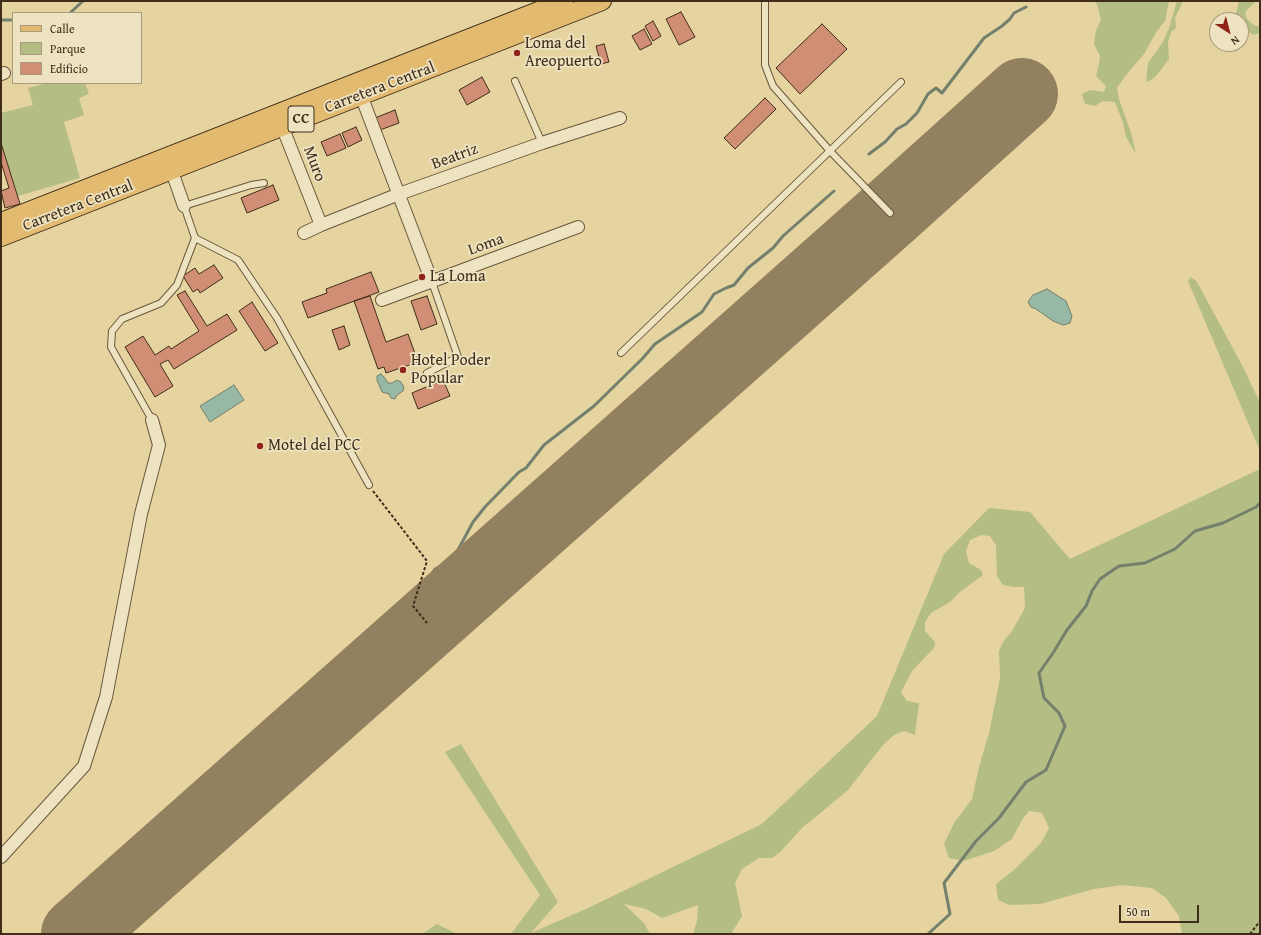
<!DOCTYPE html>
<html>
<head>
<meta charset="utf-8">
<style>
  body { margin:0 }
  #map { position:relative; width:1261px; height:935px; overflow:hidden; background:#e5d4a0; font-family:"Gentium Book Plus",serif }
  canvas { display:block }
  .frame { position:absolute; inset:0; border:2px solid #402c1b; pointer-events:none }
  .legend { position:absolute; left:12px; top:12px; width:130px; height:72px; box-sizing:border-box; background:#eee3c1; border:1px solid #a89a7f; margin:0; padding:5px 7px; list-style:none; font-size:12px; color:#402c1b }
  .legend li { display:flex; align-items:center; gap:8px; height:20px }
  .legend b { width:20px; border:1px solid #a89a7f }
  .north { position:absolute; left:1209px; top:12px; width:40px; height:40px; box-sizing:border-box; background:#eee3c1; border:1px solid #a89a7f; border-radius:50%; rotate:144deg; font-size:11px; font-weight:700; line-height:16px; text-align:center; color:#402c1b }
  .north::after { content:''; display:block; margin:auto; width:14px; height:18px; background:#8f2418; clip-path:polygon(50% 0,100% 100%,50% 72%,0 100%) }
  .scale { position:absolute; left:1119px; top:905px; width:80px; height:18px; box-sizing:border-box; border:2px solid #402c1b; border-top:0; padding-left:5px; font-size:12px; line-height:14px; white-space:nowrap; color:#402c1b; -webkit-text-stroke:3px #eee3c1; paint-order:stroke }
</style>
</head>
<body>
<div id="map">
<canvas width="1261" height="935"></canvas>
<div class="frame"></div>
<ul class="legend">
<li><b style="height:5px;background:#e2ba70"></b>Calle</li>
<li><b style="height:11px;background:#b4bd84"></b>Parque</li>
<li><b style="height:11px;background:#d08f74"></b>Edificio</li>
</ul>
<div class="north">N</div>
<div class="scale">50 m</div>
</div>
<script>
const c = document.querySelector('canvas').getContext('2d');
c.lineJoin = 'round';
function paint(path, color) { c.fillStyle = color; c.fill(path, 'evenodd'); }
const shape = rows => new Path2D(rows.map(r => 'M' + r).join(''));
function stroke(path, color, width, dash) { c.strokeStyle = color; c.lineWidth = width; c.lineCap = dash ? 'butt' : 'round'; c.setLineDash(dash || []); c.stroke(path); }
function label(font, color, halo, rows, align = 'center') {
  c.font = font + ' "Gentium Book Plus",serif'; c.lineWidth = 3.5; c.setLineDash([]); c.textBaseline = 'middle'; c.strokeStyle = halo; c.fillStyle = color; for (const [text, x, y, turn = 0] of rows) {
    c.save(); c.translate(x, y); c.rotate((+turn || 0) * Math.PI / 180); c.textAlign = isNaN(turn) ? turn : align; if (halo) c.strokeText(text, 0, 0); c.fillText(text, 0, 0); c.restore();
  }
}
paint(shape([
  [1093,1,1169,1,1165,21,1157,31,1144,54,1126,75,1117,88,1119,99,1132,136,1136,154,1126,137,1123,123,1115,102,1103,101,1095,106,1085,104,1082,94,1090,90,1104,92,1106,86,1096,76,1099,64,1100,56,1094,44,1096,30,1101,20,1097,4],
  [1177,1,1183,1,1175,18,1176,28,1171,32,1168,42,1169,59,1156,76,1151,80,1146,82,1148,63,1163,42,1169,28],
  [1239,1,1256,1,1245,12,1247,19,1254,25,1260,27,1260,33,1254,35,1241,28,1241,20,1237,20,1236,14],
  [47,83,85,83,89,94,79,98,84,115,64,122,80,178,18,196,1,143,1,113,33,105,28,88],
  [1191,277,1197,282,1243,367,1260,403,1260,451,1188,281],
  [1260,469,1260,934,1182,934,1179,916,1166,898,1152,888,1122,885,1094,889,1040,904,1010,905,998,900,996,884,1015,869,1041,843,1049,828,1042,813,1029,811,1022,820,1012,839,994,851,964,861,949,858,944,844,954,823,972,799,979,767,989,733,1000,678,999,651,1003,642,1012,631,1025,608,1024,587,1013,587,1003,585,997,576,996,545,990,536,981,535,970,540,966,551,969,563,981,570,983,575,960,592,950,602,931,613,925,622,925,631,935,642,934,648,912,671,901,692,907,701,919,703,915,735,904,731,894,735,883,745,848,790,818,815,803,827,780,852,772,858,759,858,742,869,735,883,742,916,731,934,693,934,697,921,698,905,662,918,646,909,624,904,644,923,650,934,511,934,540,895,445,752,461,744,558,902,531,933,588,908,762,824,877,716,944,554,989,508,1030,512,1070,559],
  [437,924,457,934,422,934]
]), '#b4bd84');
const water = shape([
  [1047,289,1066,301,1072,316,1070,323,1063,325,1053,321,1036,309,1031,307,1028,302,1030,299,1033,295,1047,289],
  [381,374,384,377,388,383,392,383,397,380,401,382,404,387,403,391,397,395,395,399,391,398,389,394,382,392,377,380,377,376,381,374],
  [234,385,244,400,210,422,200,406,234,385]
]);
paint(water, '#96b8a4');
stroke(water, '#74806d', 1);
stroke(shape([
  [70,13,83,1],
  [1,20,13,20],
  [869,154,885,142,897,129,906,124,917,113,928,94,936,88,942,93,984,38,1002,26,1010,19,1014,13,1026,7],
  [425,587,435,569,452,561,473,522,485,507,519,472,526,468,544,445,594,406,642,359,655,344,702,312,714,294,726,288,734,285,748,268,773,248,783,236,834,191],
  [928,934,950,914,944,883,976,841,999,818,1026,782,1046,770,1065,726,1059,713,1044,698,1039,673,1053,653,1067,630,1086,606,1092,591,1100,579,1119,566,1145,563,1175,549,1195,531,1223,523,1256,507,1260,503]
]), '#74806d', 3);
stroke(shape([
  [77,934,890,213,1022,94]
]), '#92805e', 72);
const building = shape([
  [681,12,695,37,679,45,666,19,681,12],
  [653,21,661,36,653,41,645,26,653,21],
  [822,24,847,49,800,94,776,68,822,24],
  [644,29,652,44,640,50,632,36,644,29],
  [604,44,609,62,601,64,596,46,604,44],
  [482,77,490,92,467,105,459,90,482,77],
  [765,98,776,109,735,149,724,138,765,98],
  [395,110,399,123,380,130,375,118,395,110],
  [356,127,362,140,348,147,342,133,356,127],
  [340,134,346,148,327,156,321,142,340,134],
  [1,143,20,204,5,208,1,191,9,188,1,162,1,143],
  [273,185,279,200,247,213,241,198,273,185],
  [214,265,223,278,200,293,198,289,193,292,183,276,195,268,199,274,214,265],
  [371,272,379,292,308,318,302,302,327,293,326,289,371,272],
  [185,291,207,326,227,314,237,330,174,369,168,360,160,364,173,386,155,397,125,347,143,336,155,355,169,346,171,349,199,331,177,295,185,291],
  [370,296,386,342,408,334,418,362,386,373,384,367,378,369,354,301,370,296],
  [427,296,437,324,421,330,411,301,427,296],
  [252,302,278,343,265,351,239,311,252,302],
  [344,326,350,345,339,350,332,330,344,326],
  [443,380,450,396,418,409,412,393,443,380]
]);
paint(building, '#d08f74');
stroke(building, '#402c1b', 1);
const service = shape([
  [765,1,765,65,773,86,830,151,890,213],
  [515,81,542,143],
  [195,238,238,260,277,318,369,485],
  [621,353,901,82],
  [427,373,458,357,432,282],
  [152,420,111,347,112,331,122,319,161,303,177,285,195,238,184,206,251,185,264,183]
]);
const minor = shape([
  [1,74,4,73],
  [359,90,432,282],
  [280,121,321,225],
  [169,163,184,206],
  [304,233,321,225,399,194,542,143,620,118],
  [382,300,578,227],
  [1,857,84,766,106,697,141,514,159,445,152,420]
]);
const primary = shape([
  [1,222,564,1],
  [1,237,602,1]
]);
stroke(service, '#69563c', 8);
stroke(minor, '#69563c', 14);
stroke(primary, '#402c1b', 20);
stroke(shape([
  [373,491,427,561,413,606,427,623],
  [1250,934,1260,921]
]), '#402c1b', 2, [3, 2]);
stroke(service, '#eee3c1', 6);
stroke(minor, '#eee3c1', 12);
stroke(primary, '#e2ba70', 18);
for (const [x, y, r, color] of [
  [517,53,4,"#8f2418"],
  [422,277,4,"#8f2418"],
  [403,370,4,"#8f2418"],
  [260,446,4,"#8f2418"]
]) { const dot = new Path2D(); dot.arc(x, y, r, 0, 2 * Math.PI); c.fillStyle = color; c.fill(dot); stroke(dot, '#eee3c1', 1.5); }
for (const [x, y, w] of [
  [301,119,26]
]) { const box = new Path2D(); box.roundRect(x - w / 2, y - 13, w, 26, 3); c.fillStyle = '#eee3c1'; c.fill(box); stroke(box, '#402c1b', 1); }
label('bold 15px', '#402c1b', null, [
  ["CC",301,119]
]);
label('16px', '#402c1b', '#eee3c1', [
  ["Loma del",525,44],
  ["Areopuerto",525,62],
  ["La Loma",430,277],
  ["Hotel Poder",411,361],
  ["Popular",411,379],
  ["Motel del PCC",268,446]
], 'left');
label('16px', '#402c1b', '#eee3c1', [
  ["Carretera Central",380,88,-21],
  ["Beatriz",455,157,-20],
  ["Muro",314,164,69],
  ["Carretera Central",78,206,-21],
  ["Loma",486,245,-20]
]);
</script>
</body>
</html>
